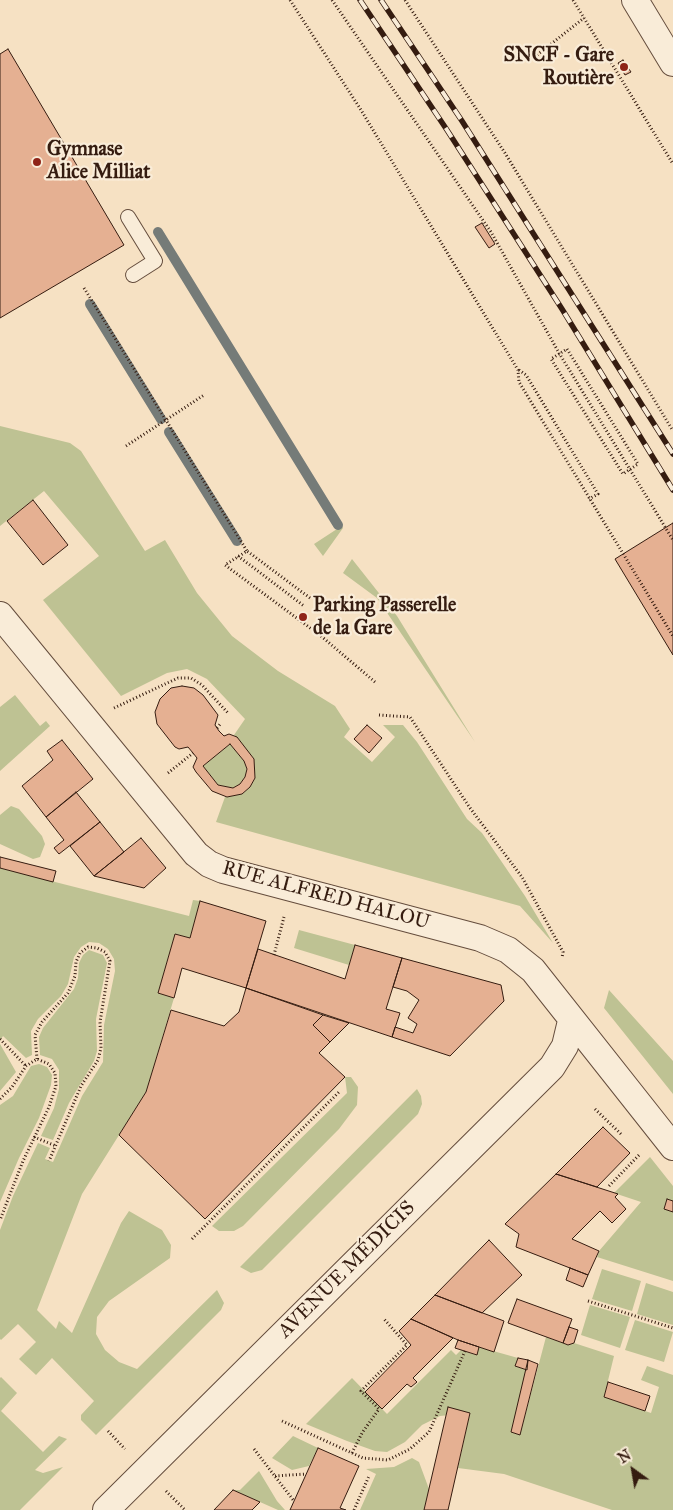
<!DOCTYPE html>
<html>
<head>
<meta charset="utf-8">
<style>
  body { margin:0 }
  #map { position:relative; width:673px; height:1510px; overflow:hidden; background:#f6e1c3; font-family:"IM FELL Great Primer",serif }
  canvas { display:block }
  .north { position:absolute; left:608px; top:1445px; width:50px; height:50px; -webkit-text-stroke:4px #f9ecd8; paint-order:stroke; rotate:328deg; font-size:14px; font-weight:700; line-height:20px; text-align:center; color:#351c10 }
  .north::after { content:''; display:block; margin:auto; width:18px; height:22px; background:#351c10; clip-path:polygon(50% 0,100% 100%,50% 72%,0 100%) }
</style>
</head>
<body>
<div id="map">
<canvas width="673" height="1510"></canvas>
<div class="north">N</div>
</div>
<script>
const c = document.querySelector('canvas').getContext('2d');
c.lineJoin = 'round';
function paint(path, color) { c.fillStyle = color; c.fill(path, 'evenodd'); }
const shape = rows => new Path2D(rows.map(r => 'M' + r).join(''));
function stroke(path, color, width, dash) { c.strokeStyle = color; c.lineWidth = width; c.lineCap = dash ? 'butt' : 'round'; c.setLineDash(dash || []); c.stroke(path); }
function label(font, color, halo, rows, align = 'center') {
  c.font = font + ' "IM FELL Great Primer",serif'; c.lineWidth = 4.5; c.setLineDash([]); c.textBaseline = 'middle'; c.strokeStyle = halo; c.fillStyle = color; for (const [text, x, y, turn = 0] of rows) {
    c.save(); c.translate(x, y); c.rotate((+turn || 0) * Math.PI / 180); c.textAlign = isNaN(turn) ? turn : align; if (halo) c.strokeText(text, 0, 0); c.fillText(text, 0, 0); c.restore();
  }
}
paint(shape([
  [162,230,343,528,323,556,314,544,337,529,155,234],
  [0,426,70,443,81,451,145,551,165,540,197,593,232,636,278,671,335,706,350,729,344,737,372,762,395,737,383,725,403,725,417,742,467,819,482,833,525,896,553,943,520,906,216,822,225,797,242,794,250,787,255,778,254,759,234,735,245,719,207,679,187,669,167,673,121,696,43,600,99,556,44,491,0,526],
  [352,559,397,616,475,742,377,598,343,573],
  [15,695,40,726,46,721,50,726,0,771,0,707],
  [230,744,244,761,247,769,245,777,240,784,233,788,218,785,203,766],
  [11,806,19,809,42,836,45,844,40,857,33,859,0,844,0,815],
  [0,868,189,916,193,900,200,901,190,938,175,934,158,993,174,998,146,1092,82,1194,37,1310,56,1329,59,1321,72,1333,121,1223,129,1211,162,1230,171,1245,170,1258,109,1301,97,1317,96,1334,105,1350,119,1362,137,1369,217,1290,224,1303,221,1310,96,1435,81,1420,81,1415,94,1401,52,1358,36,1375,19,1359,36,1342,18,1324,1,1340,0,1339,0,1230,13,1196,38,1143,50,1148,45,1159,53,1162,82,1096,103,1062,104,1025,115,971,114,959,108,949,99,943,89,942,81,947,74,957,68,984,61,996,38,1019,31,1031,32,1055,26,1058,3,1036,0,1041],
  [299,930,355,945,349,965,294,948],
  [89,950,103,955,107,963,96,1019,97,1051,94,1061,69,1103,53,1140,41,1136,54,1108,59,1089,59,1070,52,1059,40,1055,39,1037,43,1028,74,989,78,978,79,963,83,955],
  [609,990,673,1061,673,1094,604,1008],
  [0,1044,16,1072,0,1091],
  [39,1064,47,1067,52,1075,51,1085,39,1118,19,1158,0,1202,0,1105,13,1096,31,1066],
  [345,1077,351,1077,358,1087,357,1105,339,1129,243,1226,234,1231,219,1231,212,1226,347,1093],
  [417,1089,421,1096,422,1104,418,1114,262,1270,251,1273,240,1267],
  [650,1157,673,1186,673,1201,667,1199,664,1209,673,1212,673,1281,597,1257,599,1251,641,1202,614,1193],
  [602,1269,641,1281,632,1311,592,1299],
  [646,1283,673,1292,673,1325,637,1314],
  [590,1305,630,1317,620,1348,581,1335],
  [635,1320,673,1332,664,1362,625,1350],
  [546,1337,568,1345,574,1343,614,1356,604,1397,651,1413,659,1387,641,1380,647,1366,673,1375,673,1510,612,1510,504,1474,458,1468,470,1413,440,1416,422,1425,405,1442,387,1452,375,1451,347,1441,306,1424,352,1378,387,1414,451,1350,456,1355,461,1350,476,1355,479,1347,518,1358,515,1366,527,1370,511,1432,520,1435],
  [1,1377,17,1393,1,1411,43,1452,59,1436,67,1439,35,1470,43,1473,63,1467,20,1510,0,1510,0,1378],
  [293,1436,318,1448,309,1466,292,1470,272,1458],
  [412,1458,419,1462,429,1489,424,1510,360,1510,376,1474,366,1469,394,1467],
  [259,1471,277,1501,285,1510,278,1510,233,1490,240,1490]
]), '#bec293');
stroke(shape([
  [158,232,338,525],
  [90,304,161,419],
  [169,432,237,541]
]), '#757b78', 10);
const building = shape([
  [8,49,124,245,0,318,0,54,8,49],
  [623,60,631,72,625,75,618,63,623,60],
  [482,223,495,244,489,248,475,227,482,223],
  [33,500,68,545,43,565,7,521,33,500],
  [673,523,673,655,615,559,673,523],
  [182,686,194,688,203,695,218,715,215,725,219,731,224,736,229,734,237,737,254,759,255,778,250,787,242,794,227,797,212,791,196,772,193,767,197,758,193,753,188,747,179,749,175,747,157,724,155,712,160,699,171,688,182,686],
  [230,744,244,761,247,769,245,777,240,784,233,788,218,785,203,766,230,744],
  [367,725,382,738,369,753,354,739,367,725],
  [62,740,93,779,46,817,22,786,53,760,47,751,62,740],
  [76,792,100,822,59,854,54,848,64,840,46,817,76,792],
  [100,822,124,852,94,876,70,846,100,822],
  [141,838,166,868,144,888,94,876,141,838],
  [0,857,56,871,53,882,0,868,0,857],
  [200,901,266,921,246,988,182,968,174,998,158,993,175,934,190,938,200,901],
  [355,945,402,958,386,1009,400,1013,392,1037,246,988,258,949,345,979,355,945],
  [402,958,501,985,504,1001,450,1056,392,1037,395,1027,413,1033,417,1024,408,1018,419,1000,407,991,393,987,402,958],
  [246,988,323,1015,313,1025,330,1042,319,1053,345,1077,205,1219,119,1135,146,1092,171,1010,224,1026,239,1012,246,988],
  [323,1015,349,1023,330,1042,313,1025,323,1015],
  [603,1127,630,1153,597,1187,556,1174,603,1127],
  [556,1174,618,1194,615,1197,626,1209,612,1223,600,1211,572,1239,599,1251,588,1275,516,1247,519,1234,505,1224,556,1174],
  [667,1199,673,1201,673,1212,664,1209,667,1199],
  [489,1240,522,1275,482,1313,435,1295,489,1240],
  [570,1268,588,1275,583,1287,566,1280,570,1268],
  [435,1295,504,1321,494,1352,458,1340,411,1319,435,1295],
  [517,1299,572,1319,563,1343,508,1323,517,1299],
  [411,1319,453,1338,413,1378,417,1382,411,1387,407,1384,382,1409,365,1392,411,1345,399,1331,411,1319],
  [569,1327,578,1330,574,1343,568,1345,563,1343,569,1327],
  [458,1340,479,1347,477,1355,455,1348,458,1340],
  [518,1358,528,1360,527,1370,515,1366,518,1358],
  [528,1360,538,1364,520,1435,511,1432,528,1360],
  [608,1382,650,1396,645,1411,604,1397,608,1382],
  [448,1407,470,1413,448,1510,424,1510,448,1407],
  [318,1448,359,1466,340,1508,346,1510,290,1510,318,1448],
  [233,1490,260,1502,252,1510,214,1510,233,1490]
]);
paint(building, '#e5b092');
stroke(building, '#351c10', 1);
const service = shape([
  [128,217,155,261,133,275]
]);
const minor = shape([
  [635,0,673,63],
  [0,615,196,854,209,864,223,870,480,938,508,950,533,970,673,1147],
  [106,1510,552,1067,565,1046,571,1021]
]);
stroke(service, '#654d3d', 16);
stroke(minor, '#654d3d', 28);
stroke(shape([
  [290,0,361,110,518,370,519,382,673,636],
  [332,0,491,232,559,353,673,540],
  [405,0,505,153,673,431],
  [573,0,673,164],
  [537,55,584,18],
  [84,288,247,551],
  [567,349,638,464,623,474,551,359,567,349],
  [519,370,526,375,598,494,589,499],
  [126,446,204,395],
  [238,556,304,606],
  [310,598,247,551,225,565,321,636,375,682],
  [114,708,178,678,191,678,202,685,228,713],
  [379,715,410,717,470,808,522,877,563,952,562,958],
  [217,728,221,723],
  [168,773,193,753],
  [274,955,284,917],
  [0,1039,26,1066],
  [37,1059,35,1035,42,1022,68,993,75,976,76,962,80,953,88,947,97,948,105,952,110,961,100,1022,101,1048,98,1060,81,1086,49,1161],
  [0,1099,12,1087,26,1066,37,1059,49,1064,55,1073,56,1086,49,1107,23,1161,0,1220],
  [595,1109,622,1135],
  [34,1137,56,1146],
  [609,1186,640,1154],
  [192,1239,340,1091],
  [588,1301,673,1328],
  [282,1421,363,1458,388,1460,410,1449,429,1432,465,1351],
  [108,1431,125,1449],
  [254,1449,294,1501],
  [352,1453,362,1433,379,1409,361,1391,407,1345,384,1319],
  [275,1476,306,1474],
  [166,1491,185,1510],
  [354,1510,369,1476]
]), '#351c10', 3, [1, 2.5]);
stroke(service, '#f9ecd8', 14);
stroke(minor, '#f9ecd8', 26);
const rail = shape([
  [360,0,447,130,562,309,673,490],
  [381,0,462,121,673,454]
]);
stroke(rail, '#351c10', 5.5);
stroke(rail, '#f9ecd8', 4, [11]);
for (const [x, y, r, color] of [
  [624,67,5,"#8f2418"],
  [37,162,5,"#8f2418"],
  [303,617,5,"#8f2418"]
]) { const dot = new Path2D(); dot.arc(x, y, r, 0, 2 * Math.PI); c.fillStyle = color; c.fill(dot); stroke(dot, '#f9ecd8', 2); }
label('bold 20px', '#351c10', '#f9ecd8', [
  ["SNCF - Gare",614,56,"right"],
  ["Routière",614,79,"right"],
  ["Gymnase",47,150],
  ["Alice Milliat",47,173],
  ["Parking Passerelle",313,606],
  ["de la Gare",313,629]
], 'left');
label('20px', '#351c10', '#f9ecd8', [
  ["RUE ALFRED HALOU",326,896,15],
  ["AVENUE MÉDICIS",347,1270,-45]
]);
</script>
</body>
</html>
